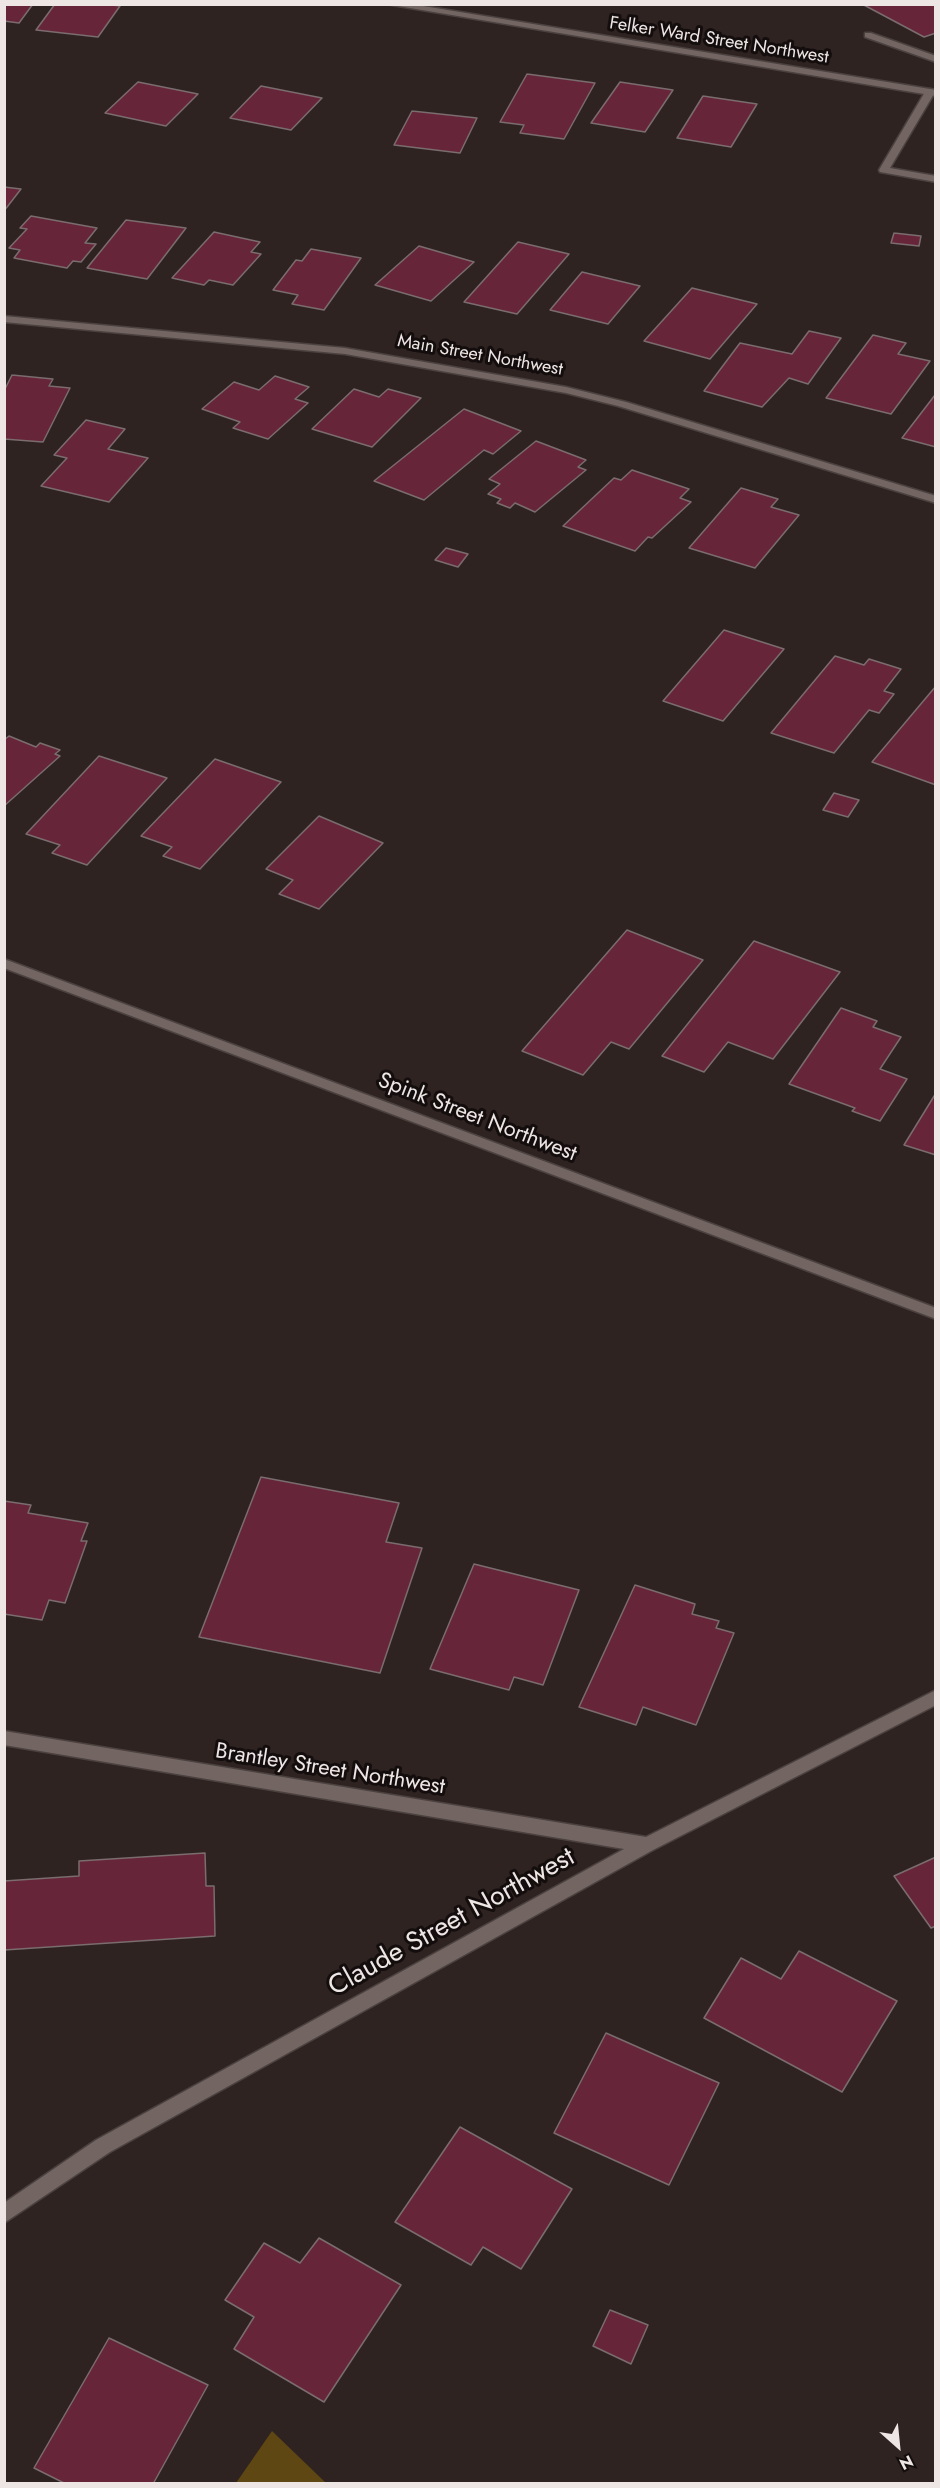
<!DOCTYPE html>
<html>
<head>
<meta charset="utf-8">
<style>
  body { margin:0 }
  #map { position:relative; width:940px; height:2488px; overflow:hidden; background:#2f2321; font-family:Jost,sans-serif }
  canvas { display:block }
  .frame { position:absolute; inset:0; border:6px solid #eee6e5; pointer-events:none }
  .north { position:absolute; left:868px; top:2416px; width:60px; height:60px; -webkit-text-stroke:4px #130e0d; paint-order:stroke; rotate:153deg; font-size:16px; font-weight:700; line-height:24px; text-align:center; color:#eee6e5 }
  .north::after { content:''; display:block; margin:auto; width:21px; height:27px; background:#eee6e5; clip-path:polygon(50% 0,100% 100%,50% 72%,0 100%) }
</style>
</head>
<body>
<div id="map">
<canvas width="940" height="2488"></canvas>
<div class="frame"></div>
<div class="north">N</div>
</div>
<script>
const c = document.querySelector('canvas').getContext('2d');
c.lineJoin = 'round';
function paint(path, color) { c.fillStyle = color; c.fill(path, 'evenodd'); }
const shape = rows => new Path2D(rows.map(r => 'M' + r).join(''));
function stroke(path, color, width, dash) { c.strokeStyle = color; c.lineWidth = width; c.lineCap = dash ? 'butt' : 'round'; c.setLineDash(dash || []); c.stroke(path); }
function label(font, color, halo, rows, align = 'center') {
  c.font = font + ' Jost,sans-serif'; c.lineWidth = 6; c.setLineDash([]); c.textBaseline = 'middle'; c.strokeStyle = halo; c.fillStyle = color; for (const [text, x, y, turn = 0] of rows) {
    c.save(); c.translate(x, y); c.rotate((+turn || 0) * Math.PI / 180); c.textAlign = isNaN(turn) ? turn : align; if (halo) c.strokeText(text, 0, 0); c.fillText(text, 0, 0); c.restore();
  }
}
paint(shape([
  [272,2431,326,2483,236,2483]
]), '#5e4712');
const building = shape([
  [4,4,33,4,19,23,4,21,4,4],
  [55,4,105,4,120,6,98,37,36,30,55,4],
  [862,4,936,4,936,33,924,37,862,4],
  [527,74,595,83,564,139,520,133,524,125,500,122,527,74],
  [138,82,198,94,166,126,105,113,138,82],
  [620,82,673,90,645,132,591,123,620,82],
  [261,86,322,98,291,130,230,118,261,86],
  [703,96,757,104,731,147,677,138,703,96],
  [412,111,477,118,460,153,394,145,412,111],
  [4,187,21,189,4,211,4,187],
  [31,216,97,228,85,243,96,244,81,262,73,261,67,268,14,258,20,250,9,248,27,229,20,228,31,216],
  [126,220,186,228,147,279,87,268,126,220],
  [214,232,260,242,251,252,261,254,233,285,209,280,204,285,172,278,214,232],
  [894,233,921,236,919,246,891,243,894,233],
  [518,242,569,254,517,314,464,302,518,242],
  [419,246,474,262,431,301,375,285,419,246],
  [311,249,361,258,324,310,292,304,298,295,273,290,296,260,302,261,311,249],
  [582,272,640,286,608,324,550,310,582,272],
  [692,288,757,304,710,359,644,341,692,288],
  [809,331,841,338,808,384,789,378,762,407,704,391,740,343,792,354,809,331],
  [873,335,906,343,898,354,930,361,891,414,826,398,873,335],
  [12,375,53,379,49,386,70,388,43,442,4,439,4,391,12,375],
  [275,376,309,387,295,399,308,403,268,439,233,428,240,422,202,409,234,382,259,390,275,376],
  [354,389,379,397,388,389,421,398,372,447,312,429,354,389],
  [935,395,936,447,902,438,935,395],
  [464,409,521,431,493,454,484,450,424,500,374,481,464,409],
  [86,420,125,429,108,449,148,458,109,502,41,486,67,458,54,455,86,420],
  [536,441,586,460,578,467,586,470,535,512,515,503,510,508,497,503,501,499,488,494,500,484,489,479,536,441],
  [632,470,689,489,680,498,691,502,652,538,648,537,635,551,563,526,614,478,621,480,632,470],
  [741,488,778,499,771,507,799,515,755,568,689,548,741,488],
  [446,548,468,554,458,567,435,560,446,548],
  [724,630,784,649,723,721,663,701,724,630],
  [835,656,864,665,869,659,901,669,884,691,894,694,879,713,869,710,834,753,771,733,835,656],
  [936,686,936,785,872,762,936,686],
  [9,736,36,747,40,743,60,750,55,754,60,756,4,806,4,740,9,736],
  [99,756,167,778,87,865,52,853,60,845,26,834,99,756],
  [215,759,281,782,200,869,163,856,172,847,141,836,215,759],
  [834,793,859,800,848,817,823,810,834,793],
  [319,816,383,843,319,909,279,894,293,880,266,869,319,816],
  [627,930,703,960,629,1049,611,1042,583,1075,522,1051,627,930],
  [754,941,840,972,773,1059,728,1042,704,1072,662,1056,754,941],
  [841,1008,877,1021,873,1027,901,1037,880,1069,907,1079,880,1121,852,1111,855,1108,789,1084,841,1008],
  [936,1093,936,1155,904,1145,936,1093],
  [261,1477,399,1503,386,1542,422,1548,380,1673,199,1637,261,1477],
  [4,1501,31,1505,28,1513,88,1523,81,1541,87,1541,65,1603,49,1600,42,1620,4,1614,4,1501],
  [474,1564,579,1590,543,1685,514,1677,509,1690,430,1669,474,1564],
  [635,1585,695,1604,692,1614,719,1621,716,1628,734,1633,696,1725,643,1707,636,1725,579,1707,635,1585],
  [205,1853,206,1886,214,1886,215,1936,4,1950,4,1881,79,1876,79,1861,205,1853],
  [936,1857,936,1926,931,1928,894,1876,936,1857],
  [799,1951,897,2001,842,2092,704,2018,741,1958,781,1979,799,1951],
  [606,2033,719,2083,669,2185,554,2133,606,2033],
  [460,2127,572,2189,521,2269,483,2247,471,2265,395,2222,460,2127],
  [319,2238,401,2285,324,2402,234,2349,254,2317,225,2300,264,2243,300,2263,319,2238],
  [610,2310,648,2325,631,2364,593,2346,610,2310],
  [109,2338,208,2385,153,2484,66,2484,34,2468,109,2338]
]);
paint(building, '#672539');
stroke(building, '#7a6c6f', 1.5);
const lane = shape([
  [865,33,871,33,936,56,936,62,865,37,865,33],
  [930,89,935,92,890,168,936,176,936,182,880,172,879,170,925,92,930,89]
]);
const street = shape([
  [386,4,411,4,936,90,936,96,386,4],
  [4,316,345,348,566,387,626,402,936,496,936,503,618,406,566,393,345,354,4,322,4,316],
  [4,959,936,1308,936,1319,4,968,4,959],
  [936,1690,936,1705,653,1850,110,2152,4,2223,4,2203,96,2140,624,1849,4,1745,4,1731,646,1837,936,1690]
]);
stroke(lane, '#4b413f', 3);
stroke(street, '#4b413f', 3);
paint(lane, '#726562');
paint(street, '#726562');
label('18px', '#eee6e5', '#130e0d', [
  ["Felker Ward Street Northwest",719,41,9],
  ["Main Street Northwest",480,356,10]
]);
label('22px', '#eee6e5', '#130e0d', [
  ["Spink Street Northwest",477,1118,21],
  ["Brantley Street Northwest",330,1770,9]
]);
label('27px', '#eee6e5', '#130e0d', [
  ["Claude Street Northwest",452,1923,-29]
]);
</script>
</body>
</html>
